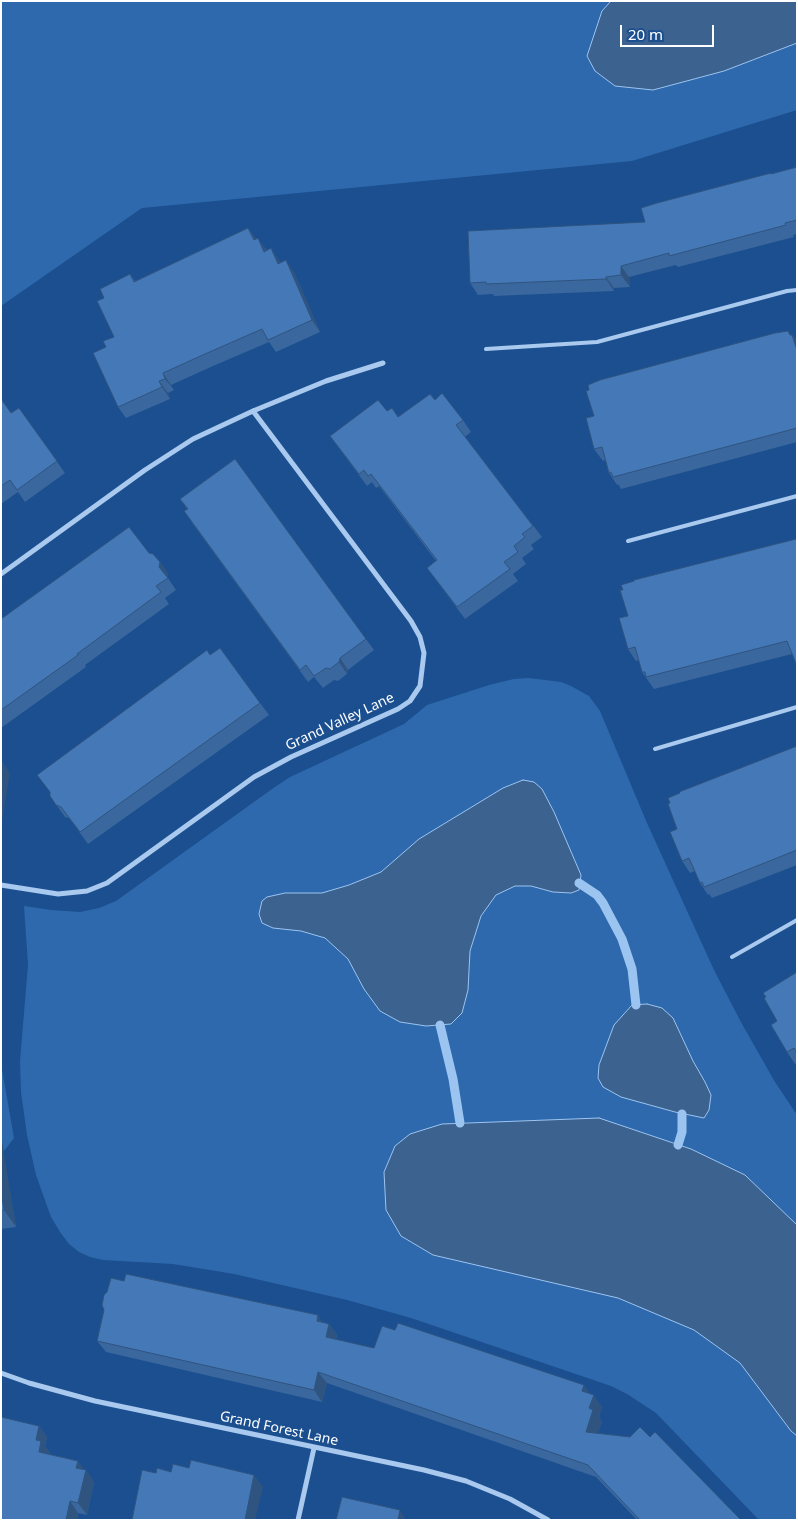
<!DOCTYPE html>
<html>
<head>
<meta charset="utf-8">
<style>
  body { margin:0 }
  #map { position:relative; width:798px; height:1521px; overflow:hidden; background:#1b4f8f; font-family:"Noto Sans",sans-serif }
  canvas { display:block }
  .frame { position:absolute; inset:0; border:2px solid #fff; pointer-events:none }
  .scale { position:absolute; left:620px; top:25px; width:94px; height:22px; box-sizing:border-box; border:2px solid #fff; border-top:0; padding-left:6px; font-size:15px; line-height:18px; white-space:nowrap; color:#fff; -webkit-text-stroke:4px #1b4f8f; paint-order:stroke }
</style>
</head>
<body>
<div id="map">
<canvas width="798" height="1521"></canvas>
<div class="frame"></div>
<div class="scale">20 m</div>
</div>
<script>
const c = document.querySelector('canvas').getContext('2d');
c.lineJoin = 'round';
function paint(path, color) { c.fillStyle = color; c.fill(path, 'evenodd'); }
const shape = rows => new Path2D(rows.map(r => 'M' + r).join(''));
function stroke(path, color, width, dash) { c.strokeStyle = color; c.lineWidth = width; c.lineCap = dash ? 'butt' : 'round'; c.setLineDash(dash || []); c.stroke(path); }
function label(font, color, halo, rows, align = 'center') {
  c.font = font + ' "Noto Sans",sans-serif'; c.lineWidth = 5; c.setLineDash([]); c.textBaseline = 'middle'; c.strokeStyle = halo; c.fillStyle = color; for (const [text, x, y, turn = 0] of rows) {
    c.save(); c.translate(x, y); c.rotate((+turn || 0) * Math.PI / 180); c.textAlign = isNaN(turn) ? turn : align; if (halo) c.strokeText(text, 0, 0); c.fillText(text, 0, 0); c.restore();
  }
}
paint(shape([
  [1,1,797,1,797,110,632,161,142,208,1,306],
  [529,678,561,682,571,686,589,696,600,711,647,823,714,970,742,1024,775,1082,797,1115,797,1520,759,1520,656,1413,627,1394,611,1386,411,1318,347,1300,234,1274,173,1264,103,1260,90,1257,79,1252,69,1244,60,1232,51,1217,36,1175,27,1135,21,1092,20,1061,28,965,24,906,51,910,80,912,99,908,116,901,272,789,290,777,404,724,427,705,489,685,514,679],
  [1,1064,14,1138,1,1155]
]), '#2e69ad');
const water = shape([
  [611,1,797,1,797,43,724,71,653,90,615,86,595,71,587,56,602,11,611,1],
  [523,780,534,782,542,789,554,812,581,875,579,890,571,893,553,892,531,886,515,886,496,895,481,916,470,951,468,990,462,1013,451,1024,426,1026,400,1022,380,1011,364,989,348,959,325,938,301,931,273,928,262,923,259,914,262,901,267,897,285,893,322,893,349,885,381,872,419,839,503,788,523,780],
  [647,1004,662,1008,673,1018,693,1061,705,1082,711,1095,709,1110,704,1118,675,1112,621,1097,603,1087,598,1078,599,1065,614,1025,632,1005,647,1004],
  [599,1118,691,1149,745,1175,797,1225,797,1436,791,1431,740,1363,694,1330,618,1298,433,1255,401,1236,386,1210,384,1172,395,1146,410,1134,442,1124,599,1118]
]);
paint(water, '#3c6290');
stroke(water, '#9cc4f0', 1);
stroke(shape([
  [579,883,597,895,603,903,622,939,632,969,636,1005],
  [440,1025,453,1079,460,1123],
  [678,1145,682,1132,682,1114]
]), '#9cc4f0', 9);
stroke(shape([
  [486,349,597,342,787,291,797,290],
  [628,541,797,496],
  [655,749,797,707],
  [732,957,797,920]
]), '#a9c9ee', 4);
stroke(shape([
  [1,574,145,470,193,439,253,411,326,381,383,363],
  [1,885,58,894,87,891,107,883,254,777,291,757,398,709,410,701,420,686,424,653,420,637,411,621,253,411],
  [1,1373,29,1383,95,1401,424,1470,466,1481,510,1499,548,1520],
  [298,1520,314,1448]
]), '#a9c9ee', 5);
paint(shape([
  [797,167,797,234,793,235,794,237,678,267,676,265,629,277,630,287,614,288,614,291,494,296,493,294,478,295,470,283,645,222,771,174],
  [248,228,256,239,267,250,279,260,280,263,294,272,320,332,276,352,269,342,213,366,171,385,174,390,168,393,170,399,126,418,118,407,114,337,104,298,130,274,135,281],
  [792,335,797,341,797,442,621,489,618,484,617,485,609,473,605,460,603,461,594,449,594,416],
  [1,399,11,413,19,408,65,473,25,502,18,492,1,504],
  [435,400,463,420,471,432,465,437,542,537,531,545,534,549,522,558,526,564,513,574,518,581,465,619,427,568,436,561,379,486,376,488,372,482,367,486,330,436,387,411,398,417],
  [235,459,374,650,348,670,347,674,338,681,334,680,323,688,314,677,308,682,192,523,187,509,180,499],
  [782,542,792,654,654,689,642,672,639,660,636,661,628,649,628,616],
  [149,553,160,562,168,574,168,578,176,590,165,598,169,604,85,665,86,667,1,728,1,619],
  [220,648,269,715,88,844,69,818,65,817,50,796,210,655],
  [797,746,797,865,712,898,709,894,708,895,700,883,695,871,690,873,682,861,677,829],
  [797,972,797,1063,795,1064,787,1052,777,1021,766,997],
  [1,1140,16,1227,1,1229],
  [324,1322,329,1324,337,1335,336,1340,374,1348,589,1393,602,1407,599,1417,602,1422,598,1433,630,1437,650,1437,741,1520,637,1520,596,1477,327,1383,322,1402,106,1352,97,1341],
  [39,1426,47,1437,45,1446,50,1453,49,1454,78,1461,84,1470,86,1470,94,1482,87,1515,78,1513,77,1520,1,1520]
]), '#3a679d');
paint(shape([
  [248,228,257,240,254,240],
  [258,238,266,250,273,263,264,252],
  [271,248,279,260,286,276,278,264],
  [286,260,294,272,320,332,312,320],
  [621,266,629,277,630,287,621,275],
  [606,277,614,288,614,291,606,279],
  [788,331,797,341,797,350,790,335],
  [163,373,171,385,174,390,165,379],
  [159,381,168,393,170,399,162,387],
  [160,562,168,574,168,579,159,567],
  [340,658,348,670,347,674,339,662],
  [2,761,10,773,1,828,1,764],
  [1,1140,2,1141,16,1227,4,1210,1,1192],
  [318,1315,326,1327,317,1321],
  [329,1324,337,1335,334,1349,326,1337],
  [318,1372,327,1383,322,1402,314,1390],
  [584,1385,592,1397,582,1391],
  [594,1395,602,1407,599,1417,602,1422,594,1444,586,1432,589,1408],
  [39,1426,47,1437,45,1446,50,1453,47,1464,39,1452,36,1440],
  [78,1461,86,1472,86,1470,94,1482,87,1515,78,1503,76,1468],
  [254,1475,263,1487,255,1520,245,1520],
  [70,1501,78,1513,77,1520,66,1520],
  [400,1510,406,1520,398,1520]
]), '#305480');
const building = shape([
  [797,167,797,220,785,223,786,225,669,256,669,253,621,266,621,275,606,277,606,279,486,284,486,282,470,283,468,231,645,222,641,208,657,203,771,173,771,174,797,167],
  [248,228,254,240,258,238,264,252,271,248,278,264,286,260,312,320,268,340,262,329,205,354,163,373,165,379,159,381,162,387,118,407,93,353,106,347,103,341,114,337,97,301,104,298,100,289,130,274,134,282,248,228],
  [788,331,790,335,792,335,797,350,797,428,613,477,611,472,609,473,602,447,594,449,586,418,594,416,586,391,589,390,588,385,600,380,775,333,788,331],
  [442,393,463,420,456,425,533,526,522,534,525,537,514,546,518,552,504,562,510,569,457,607,427,568,437,560,371,474,368,476,364,470,359,474,330,436,378,400,387,411,392,408,398,417,430,394,435,400,442,393],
  [1,399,11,413,19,408,57,461,17,490,10,480,1,486,1,399],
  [235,459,366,639,340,658,339,662,330,669,326,668,314,676,306,665,300,670,184,511,188,509,180,499,235,459],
  [129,527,149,553,153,554,160,562,159,567,168,578,156,586,161,592,77,654,78,655,1,710,1,619,129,527],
  [796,539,797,542,797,666,787,641,646,677,645,672,642,672,635,647,628,649,619,618,628,616,620,590,623,590,621,585,634,581,634,580,796,539],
  [220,648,260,703,80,832,61,807,56,805,50,796,50,792,37,775,207,650,210,655,220,648],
  [797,746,797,850,704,887,702,882,700,883,689,858,682,861,670,832,677,829,668,804,670,803,668,798,680,793,679,792,797,746],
  [797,972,797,1053,794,1048,787,1052,771,1025,777,1021,764,998,766,997,763,993,797,972],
  [1,1192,4,1210,1,1211,1,1192],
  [126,1274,318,1315,317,1321,329,1324,326,1337,374,1348,382,1326,395,1330,398,1323,584,1385,582,1391,594,1395,589,1408,593,1410,586,1432,630,1437,640,1427,650,1437,655,1432,741,1520,640,1520,588,1465,318,1372,314,1390,97,1341,104,1310,102,1305,104,1295,107,1292,111,1278,124,1281,126,1274],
  [1,1417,39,1426,36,1440,41,1441,39,1452,78,1461,76,1468,86,1470,78,1503,70,1501,66,1520,1,1520,1,1417],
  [191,1460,254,1475,245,1520,132,1520,142,1470,156,1473,157,1468,171,1472,173,1464,189,1468,191,1460],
  [342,1497,400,1510,398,1520,336,1520,342,1497]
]);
paint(building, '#4478b7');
stroke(building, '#305480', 1);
label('14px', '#fff', '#1b4f8f', [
  ["Grand Valley Lane",340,722,-25],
  ["Grand Forest Lane",279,1429,12]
]);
</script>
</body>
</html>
